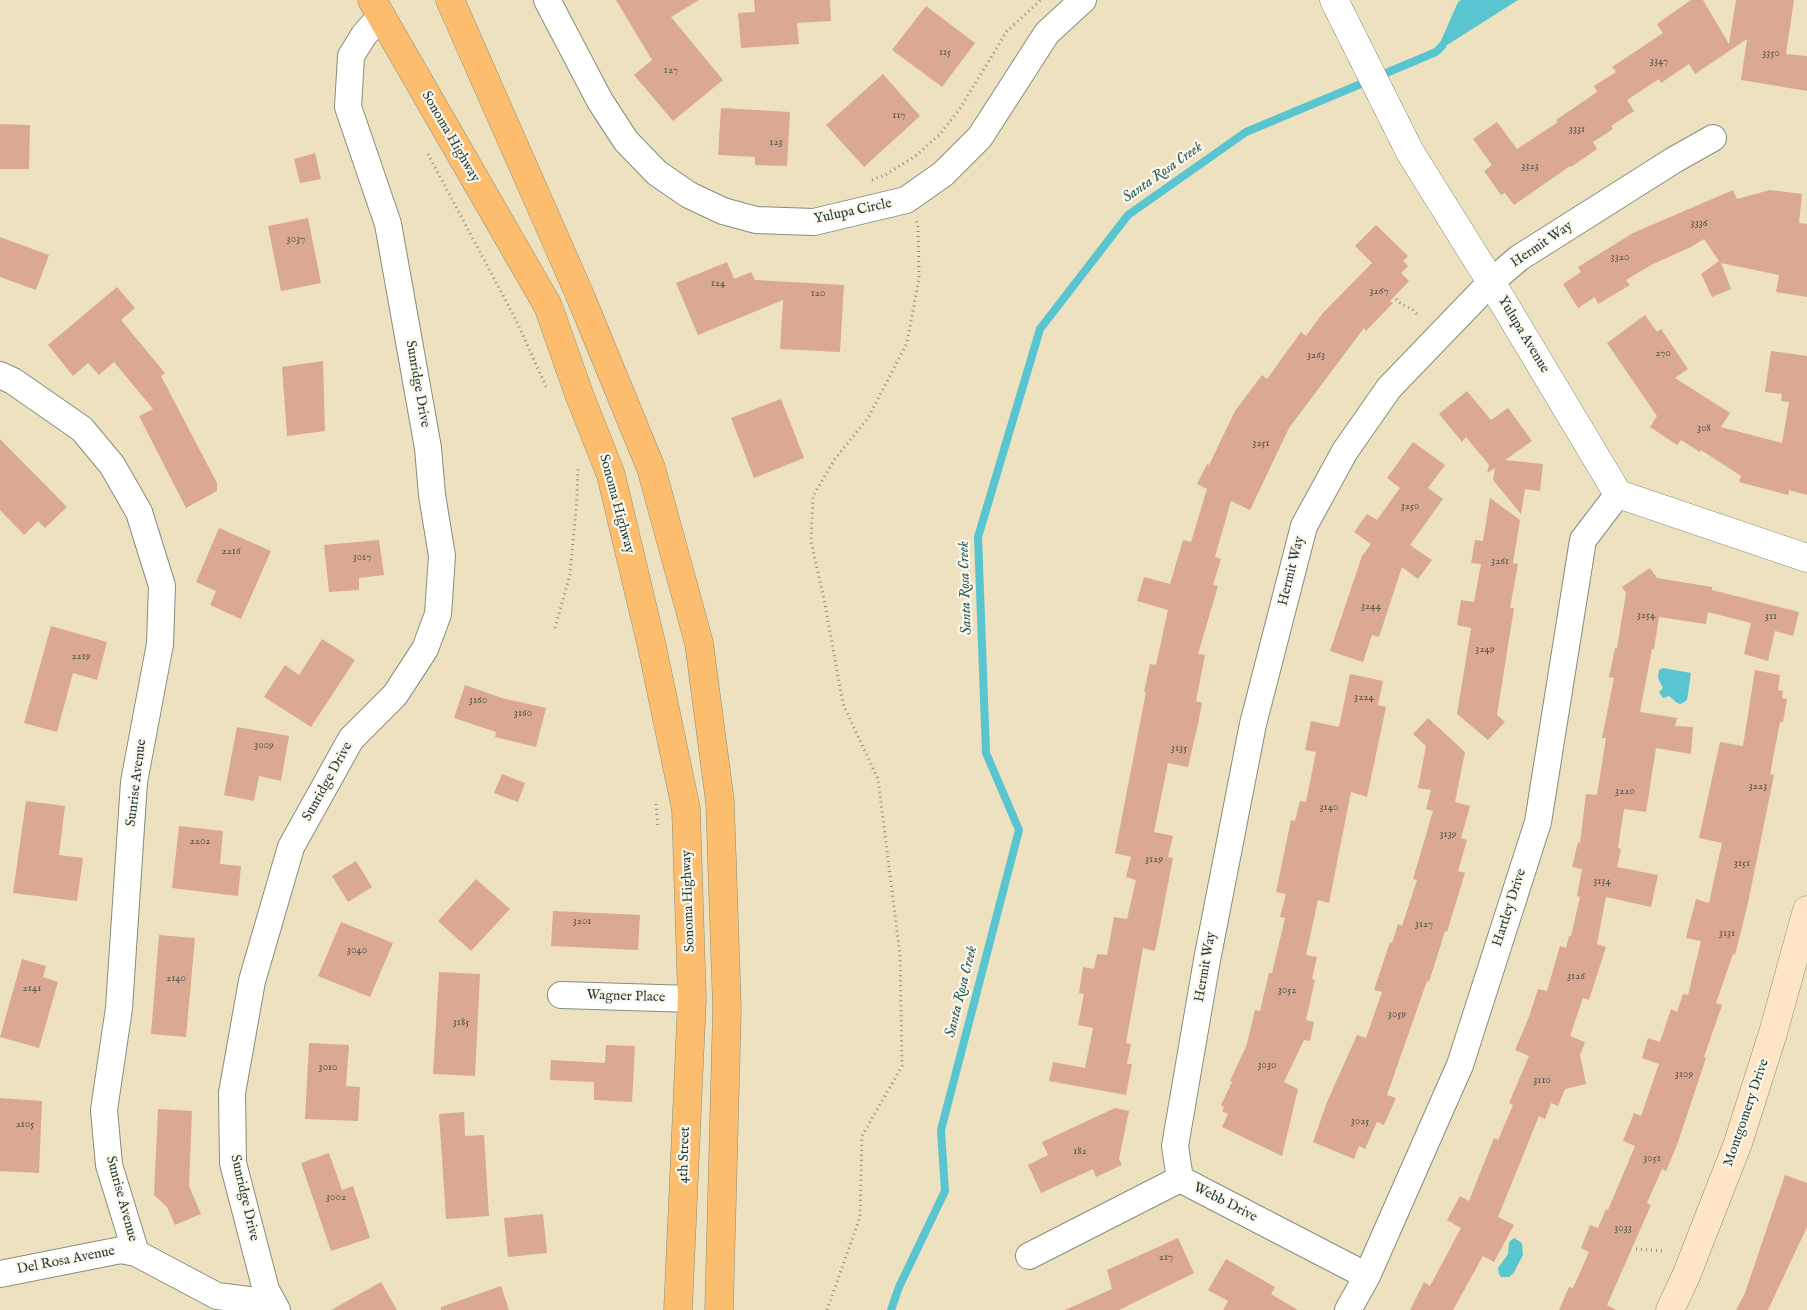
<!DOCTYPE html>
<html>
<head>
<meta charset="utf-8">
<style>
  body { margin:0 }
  canvas { display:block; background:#ede1c0 }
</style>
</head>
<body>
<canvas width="1807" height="1310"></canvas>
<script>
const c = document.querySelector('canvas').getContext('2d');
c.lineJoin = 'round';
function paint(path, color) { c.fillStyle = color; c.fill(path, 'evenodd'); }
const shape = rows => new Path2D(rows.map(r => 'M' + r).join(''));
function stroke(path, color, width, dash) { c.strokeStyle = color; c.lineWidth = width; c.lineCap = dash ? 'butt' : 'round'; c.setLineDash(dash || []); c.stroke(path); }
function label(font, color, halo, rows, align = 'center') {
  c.font = font + ' "IM FELL English",serif'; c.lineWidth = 4.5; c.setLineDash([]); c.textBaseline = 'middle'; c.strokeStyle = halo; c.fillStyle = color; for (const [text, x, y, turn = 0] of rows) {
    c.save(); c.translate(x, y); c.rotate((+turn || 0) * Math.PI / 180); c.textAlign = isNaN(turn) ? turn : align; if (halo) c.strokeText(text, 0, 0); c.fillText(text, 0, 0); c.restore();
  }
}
paint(shape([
  [1461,0,1518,0,1436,52,1458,2],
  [1663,668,1691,673,1687,700,1681,704,1677,703,1669,696,1663,698,1659,692,1663,688,1658,678,1659,670],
  [1514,1238,1522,1243,1523,1255,1513,1274,1509,1277,1501,1277,1499,1274,1498,1268,1508,1254,1509,1242]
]), '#58c5d0');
stroke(shape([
  [1379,76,1436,52,1442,46],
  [891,1310,899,1287,945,1191,941,1130,1019,830,986,753,978,537,1040,329,1128,215,1246,132,1368,81]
]), '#58c5d0', 8);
paint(shape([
  [616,0,699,0,671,17,723,80,673,121,634,75,652,60],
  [754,0,830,0,831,21,797,23,799,44,741,48,738,13,755,12],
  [1691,0,1703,0,1729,44,1736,0,1794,0,1786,54,1807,56,1807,91,1741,80,1747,39,1695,74,1689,64,1661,83,1659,79,1627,100,1634,111,1611,126,1613,129,1593,142,1597,149,1571,167,1570,166,1514,205,1505,193,1501,195,1484,171,1492,165,1473,139,1497,122,1517,149,1558,122,1556,120,1597,92,1594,86,1616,72,1612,67,1663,33,1657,24],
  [926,6,975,43,942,87,892,50],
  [883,74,920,116,864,167,826,125],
  [721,108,790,112,787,166,755,165,755,157,718,155],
  [0,124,30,125,29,169,0,169],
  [315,153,321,179,300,183,294,159],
  [1733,190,1737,199,1770,190,1802,194,1799,223,1807,224,1807,297,1776,292,1779,275,1721,263,1731,289,1712,297,1701,274,1719,261,1704,239,1691,247,1651,265,1626,280,1630,285,1598,304,1595,297,1578,308,1563,284,1581,272,1578,267,1633,233],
  [308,218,321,283,281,291,268,226],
  [1376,225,1408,256,1403,261,1408,266,1401,273,1409,281,1390,301,1393,303,1366,331,1364,328,1289,428,1250,510,1231,501,1215,557,1221,559,1213,585,1218,586,1198,654,1205,655,1196,701,1202,703,1198,724,1188,767,1168,763,1154,832,1173,836,1168,857,1173,858,1155,951,1143,948,1126,1043,1131,1044,1127,1064,1132,1064,1126,1095,1049,1081,1053,1062,1085,1068,1093,1028,1078,1025,1084,994,1079,993,1083,967,1094,969,1097,954,1107,955,1114,917,1127,919,1136,880,1126,877,1131,857,1115,853,1146,692,1144,692,1150,664,1156,665,1168,610,1137,601,1144,577,1170,584,1183,540,1191,542,1207,489,1197,484,1207,464,1209,465,1235,411,1262,375,1267,379,1301,332,1306,336,1322,314,1372,263,1355,246],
  [0,237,49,255,36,290,0,277],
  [727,262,734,279,751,272,755,280,844,285,840,352,780,349,783,300,698,335,676,283],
  [117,287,135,308,121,320,165,373,161,376,217,483,217,491,186,508,139,416,153,409,114,362,99,375,88,363,73,376,48,345],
  [1645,315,1657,332,1661,329,1688,369,1675,378,1730,413,1721,427,1782,443,1789,402,1781,401,1782,394,1765,392,1771,351,1807,356,1807,495,1789,490,1788,495,1739,482,1741,476,1701,450,1700,452,1681,440,1677,445,1650,427,1657,416,1607,343],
  [323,361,325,431,287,436,282,367],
  [1467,391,1491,420,1508,408,1532,441,1505,460,1543,464,1540,491,1525,489,1521,514,1493,480,1495,468,1487,473,1489,465,1466,437,1462,442,1439,414],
  [781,399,804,458,754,478,731,418],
  [0,439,67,507,45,528,38,521,24,535,0,510],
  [1413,442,1445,465,1428,488,1443,499,1410,545,1432,560,1418,579,1402,567,1379,637,1372,635,1363,662,1330,651,1362,556,1371,544,1354,532,1367,514,1377,520,1400,488,1387,478],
  [1490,498,1520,520,1513,563,1518,564,1510,608,1514,608,1497,715,1505,722,1488,740,1457,714,1471,628,1457,625,1461,600,1474,602,1481,564,1471,563,1475,540,1483,541],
  [219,528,271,551,241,619,210,605,216,591,196,582],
  [379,540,384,575,359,578,359,590,329,592,324,545],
  [1650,568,1657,578,1712,587,1712,590,1799,612,1793,636,1775,631,1768,661,1744,654,1751,623,1708,612,1706,624,1659,617,1654,649,1652,649,1640,712,1677,718,1675,726,1693,727,1691,754,1656,748,1646,812,1624,809,1618,848,1621,849,1617,867,1658,875,1651,907,1606,897,1597,944,1606,947,1589,1000,1583,998,1570,1036,1585,1042,1580,1055,1586,1084,1565,1089,1558,1106,1551,1103,1545,1119,1539,1116,1498,1217,1514,1225,1494,1262,1483,1256,1453,1310,1410,1310,1424,1282,1430,1286,1461,1228,1447,1220,1460,1196,1469,1201,1494,1138,1498,1140,1513,1105,1509,1103,1529,1056,1515,1050,1529,1017,1538,989,1547,991,1560,946,1566,948,1569,936,1571,936,1580,897,1577,896,1582,869,1572,867,1578,842,1580,843,1586,794,1597,795,1606,738,1602,738,1614,678,1609,677,1615,648,1617,648,1626,593,1622,587],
  [51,626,107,642,97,680,73,673,57,732,24,723],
  [322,639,355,660,311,727,264,697,285,665,299,675],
  [1755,670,1780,675,1778,690,1783,691,1782,698,1787,699,1783,722,1780,722,1770,774,1774,775,1748,903,1735,955,1733,954,1716,1003,1722,1005,1704,1057,1706,1058,1677,1145,1666,1171,1662,1169,1647,1203,1651,1205,1607,1305,1616,1310,1559,1310,1569,1287,1573,1288,1589,1252,1581,1248,1590,1225,1598,1228,1606,1209,1608,1210,1635,1146,1623,1141,1634,1113,1641,1116,1659,1064,1642,1058,1648,1038,1660,1042,1671,1009,1677,1012,1683,994,1688,995,1701,941,1686,938,1696,899,1709,903,1722,843,1699,838,1720,742,1743,746],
  [1350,674,1383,681,1378,705,1386,707,1367,797,1351,792,1329,903,1318,900,1306,955,1317,957,1312,979,1315,980,1306,1020,1314,1022,1310,1041,1304,1040,1284,1082,1298,1089,1282,1156,1222,1127,1228,1114,1222,1111,1224,1107,1221,1105,1232,1082,1230,1081,1247,1044,1255,1010,1260,1011,1269,973,1272,973,1285,918,1280,917,1286,894,1276,892,1291,820,1295,821,1300,801,1306,802,1316,752,1305,750,1311,721,1339,727],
  [465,685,502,698,546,708,536,747,495,737,496,732,454,718],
  [1428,718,1465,752,1455,802,1470,806,1461,838,1467,840,1458,871,1465,873,1447,932,1445,931,1429,982,1427,981,1387,1095,1396,1098,1384,1125,1377,1122,1365,1149,1359,1146,1354,1159,1313,1142,1327,1102,1357,1035,1366,1038,1382,992,1374,990,1390,942,1392,943,1398,924,1402,926,1417,880,1413,879,1433,811,1426,809,1431,790,1418,788,1426,746,1413,734],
  [237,727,289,736,281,781,259,776,254,801,224,795],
  [502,774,525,783,518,802,494,793],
  [26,801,65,806,59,855,83,858,77,901,13,893],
  [179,826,223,831,220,864,241,866,238,896,172,888],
  [356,861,372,887,348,902,332,876],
  [476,879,510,909,471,951,438,921],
  [553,911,640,915,638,950,551,946],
  [341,922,393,943,370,997,318,976],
  [159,935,195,938,186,1037,151,1034],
  [22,959,46,966,43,977,58,982,39,1048,0,1037],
  [439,972,480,974,475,1076,433,1074],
  [309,1043,349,1045,346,1086,360,1087,358,1121,305,1119],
  [606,1045,635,1046,632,1102,594,1100,594,1082,550,1080,551,1060,605,1063],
  [0,1098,42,1101,39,1173,0,1171],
  [1115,1108,1129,1111,1119,1159,1122,1165,1096,1177,1093,1169,1041,1193,1028,1165,1048,1155,1042,1142],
  [158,1109,192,1111,189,1186,201,1214,175,1225,167,1207,154,1195],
  [464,1112,465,1136,484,1135,489,1216,446,1219,439,1114],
  [329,1153,342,1190,353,1186,370,1238,331,1251,301,1163],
  [1785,1175,1807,1183,1807,1227,1768,1310,1736,1310,1745,1293],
  [543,1214,547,1253,508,1257,504,1218],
  [1178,1238,1194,1273,1119,1310,1065,1310,1112,1289,1107,1270],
  [1226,1259,1275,1287,1271,1294,1298,1310,1223,1310,1228,1301,1208,1290],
  [381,1282,397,1310,331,1310],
  [501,1286,509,1310,441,1310,441,1307]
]), '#dba992');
const minor = shape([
  [547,0,600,101,626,141,657,173,689,195,723,211,756,220,814,222,906,200,943,174,980,137,1047,33,1083,0],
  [0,375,13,381,82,429,112,465,139,512,162,586,160,644,134,782,119,1008,104,1110,109,1165,136,1253],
  [561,995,692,999],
  [1180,1179,1175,1146,1207,960,1253,724,1304,526,1345,451,1389,388,1491,282,1519,258,1674,160,1713,138],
  [1029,1256,1180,1179,1367,1276],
  [0,1274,121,1250,136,1253,217,1296,272,1303],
  [277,1310,266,1290,233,1163,232,1093,252,981,291,847,351,739,395,695,425,649,438,614,442,556,432,495,428,448,388,224,348,107,351,56,364,35,381,16],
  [1348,1310,1367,1276,1460,1065,1538,822,1583,540,1618,494]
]);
const tertiary = shape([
  [1334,0,1410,152,1491,282,1618,494,1807,558]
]);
const secondary = shape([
  [1670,1310,1686,1276,1738,1143,1773,1033,1807,910]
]);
const primary = shape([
  [372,0,548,306,579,394,611,475,652,647,686,809,692,999,678,1310],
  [450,0,579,293,651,468,699,643,720,802,727,1009,719,1310]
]);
stroke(minor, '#868f7a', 28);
stroke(tertiary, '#868f7a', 29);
stroke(secondary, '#868f7a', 29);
stroke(primary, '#868f7a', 29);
stroke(shape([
  [428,154,516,320,547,389],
  [872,180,885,175,917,155,940,134,959,110,1007,31,1041,0],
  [1396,299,1401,304,1412,309,1419,316],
  [555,628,570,574,577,498,578,466],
  [656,804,658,828],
  [1636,1249,1664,1251],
  [827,1310,860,1217,862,1136,902,1066,900,955,878,779,843,704,825,604,811,542,813,496,835,459,868,418,907,343,919,278,918,226,916,221]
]), '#868f7a', 3, [1, 4]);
stroke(minor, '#fff', 26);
stroke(tertiary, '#fff', 28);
stroke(secondary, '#fee5c5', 28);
stroke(primary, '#fcbd6f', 28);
label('11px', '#4e584c', null, [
  ["115",945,53],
  ["3350",1771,54],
  ["3347",1659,62],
  ["127",671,71],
  ["117",899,116],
  ["3331",1577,130],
  ["123",776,143],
  ["3323",1530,167],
  ["3336",1699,224],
  ["3037",296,240],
  ["3320",1620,258],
  ["124",718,284],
  ["3267",1379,292],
  ["120",818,294],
  ["270",1663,354],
  ["3263",1316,356],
  ["308",1704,429],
  ["3251",1261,444],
  ["3250",1410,507],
  ["2216",231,552],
  ["3017",362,558],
  ["3261",1500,562],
  ["3244",1371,607],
  ["3254",1646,616],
  ["311",1771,617],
  ["3249",1485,650],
  ["2219",81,657],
  ["3224",1364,698],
  ["3160",478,701],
  ["3160",523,714],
  ["3009",264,746],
  ["3135",1179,749],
  ["3223",1758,787],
  ["3220",1625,792],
  ["3140",1329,808],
  ["3139",1448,835],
  ["2202",200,842],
  ["3129",1154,860],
  ["3151",1742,864],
  ["3134",1602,882],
  ["3201",582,922],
  ["3127",1424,925],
  ["3131",1727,934],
  ["3040",357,951],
  ["3126",1576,977],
  ["2140",176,979],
  ["2141",32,989],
  ["3052",1287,991],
  ["3059",1397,1015],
  ["3185",461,1023],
  ["3030",1267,1066],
  ["3010",328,1068],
  ["3109",1684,1075],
  ["3110",1542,1081],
  ["3025",1360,1122],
  ["2105",25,1125],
  ["182",1080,1152],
  ["3051",1652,1159],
  ["3002",336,1198],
  ["3033",1623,1229],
  ["217",1166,1258]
]);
label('14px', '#1f3d34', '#fbf7ec', [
  ["Sonoma Highway",450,137,60],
  ["Yulupa Circle",853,212,-12],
  ["Hermit Way",1542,245,-34],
  ["Yulupa Avenue",1523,335,59],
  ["Sunridge Drive",417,384,80],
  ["Sonoma Highway",616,504,75],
  ["Hermit Way",1292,571,-76],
  ["Sunridge Drive",328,782,-61],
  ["Sunrise Avenue",137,783,-83],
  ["Sonoma Highway",689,901,-92],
  ["Hartley Drive",1510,908,-72],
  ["Hermit Way",1206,967,-80],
  ["Wagner Place",626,997,2],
  ["Montgomery Drive",1747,1113,-71],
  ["4th Street",685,1155,-88],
  ["Sunridge Drive",244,1198,77],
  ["Sunrise Avenue",121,1199,75],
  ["Webb Drive",1225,1203,27],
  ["Del Rosa Avenue",66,1261,-11]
]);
label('italic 15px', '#2d5f5b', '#fbf7ec', [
  ["Santa Rosa Creek",1163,173,-35],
  ["Santa Rosa Creek",966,588,-92],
  ["Santa Rosa Creek",962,992,-76]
]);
</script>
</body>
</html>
